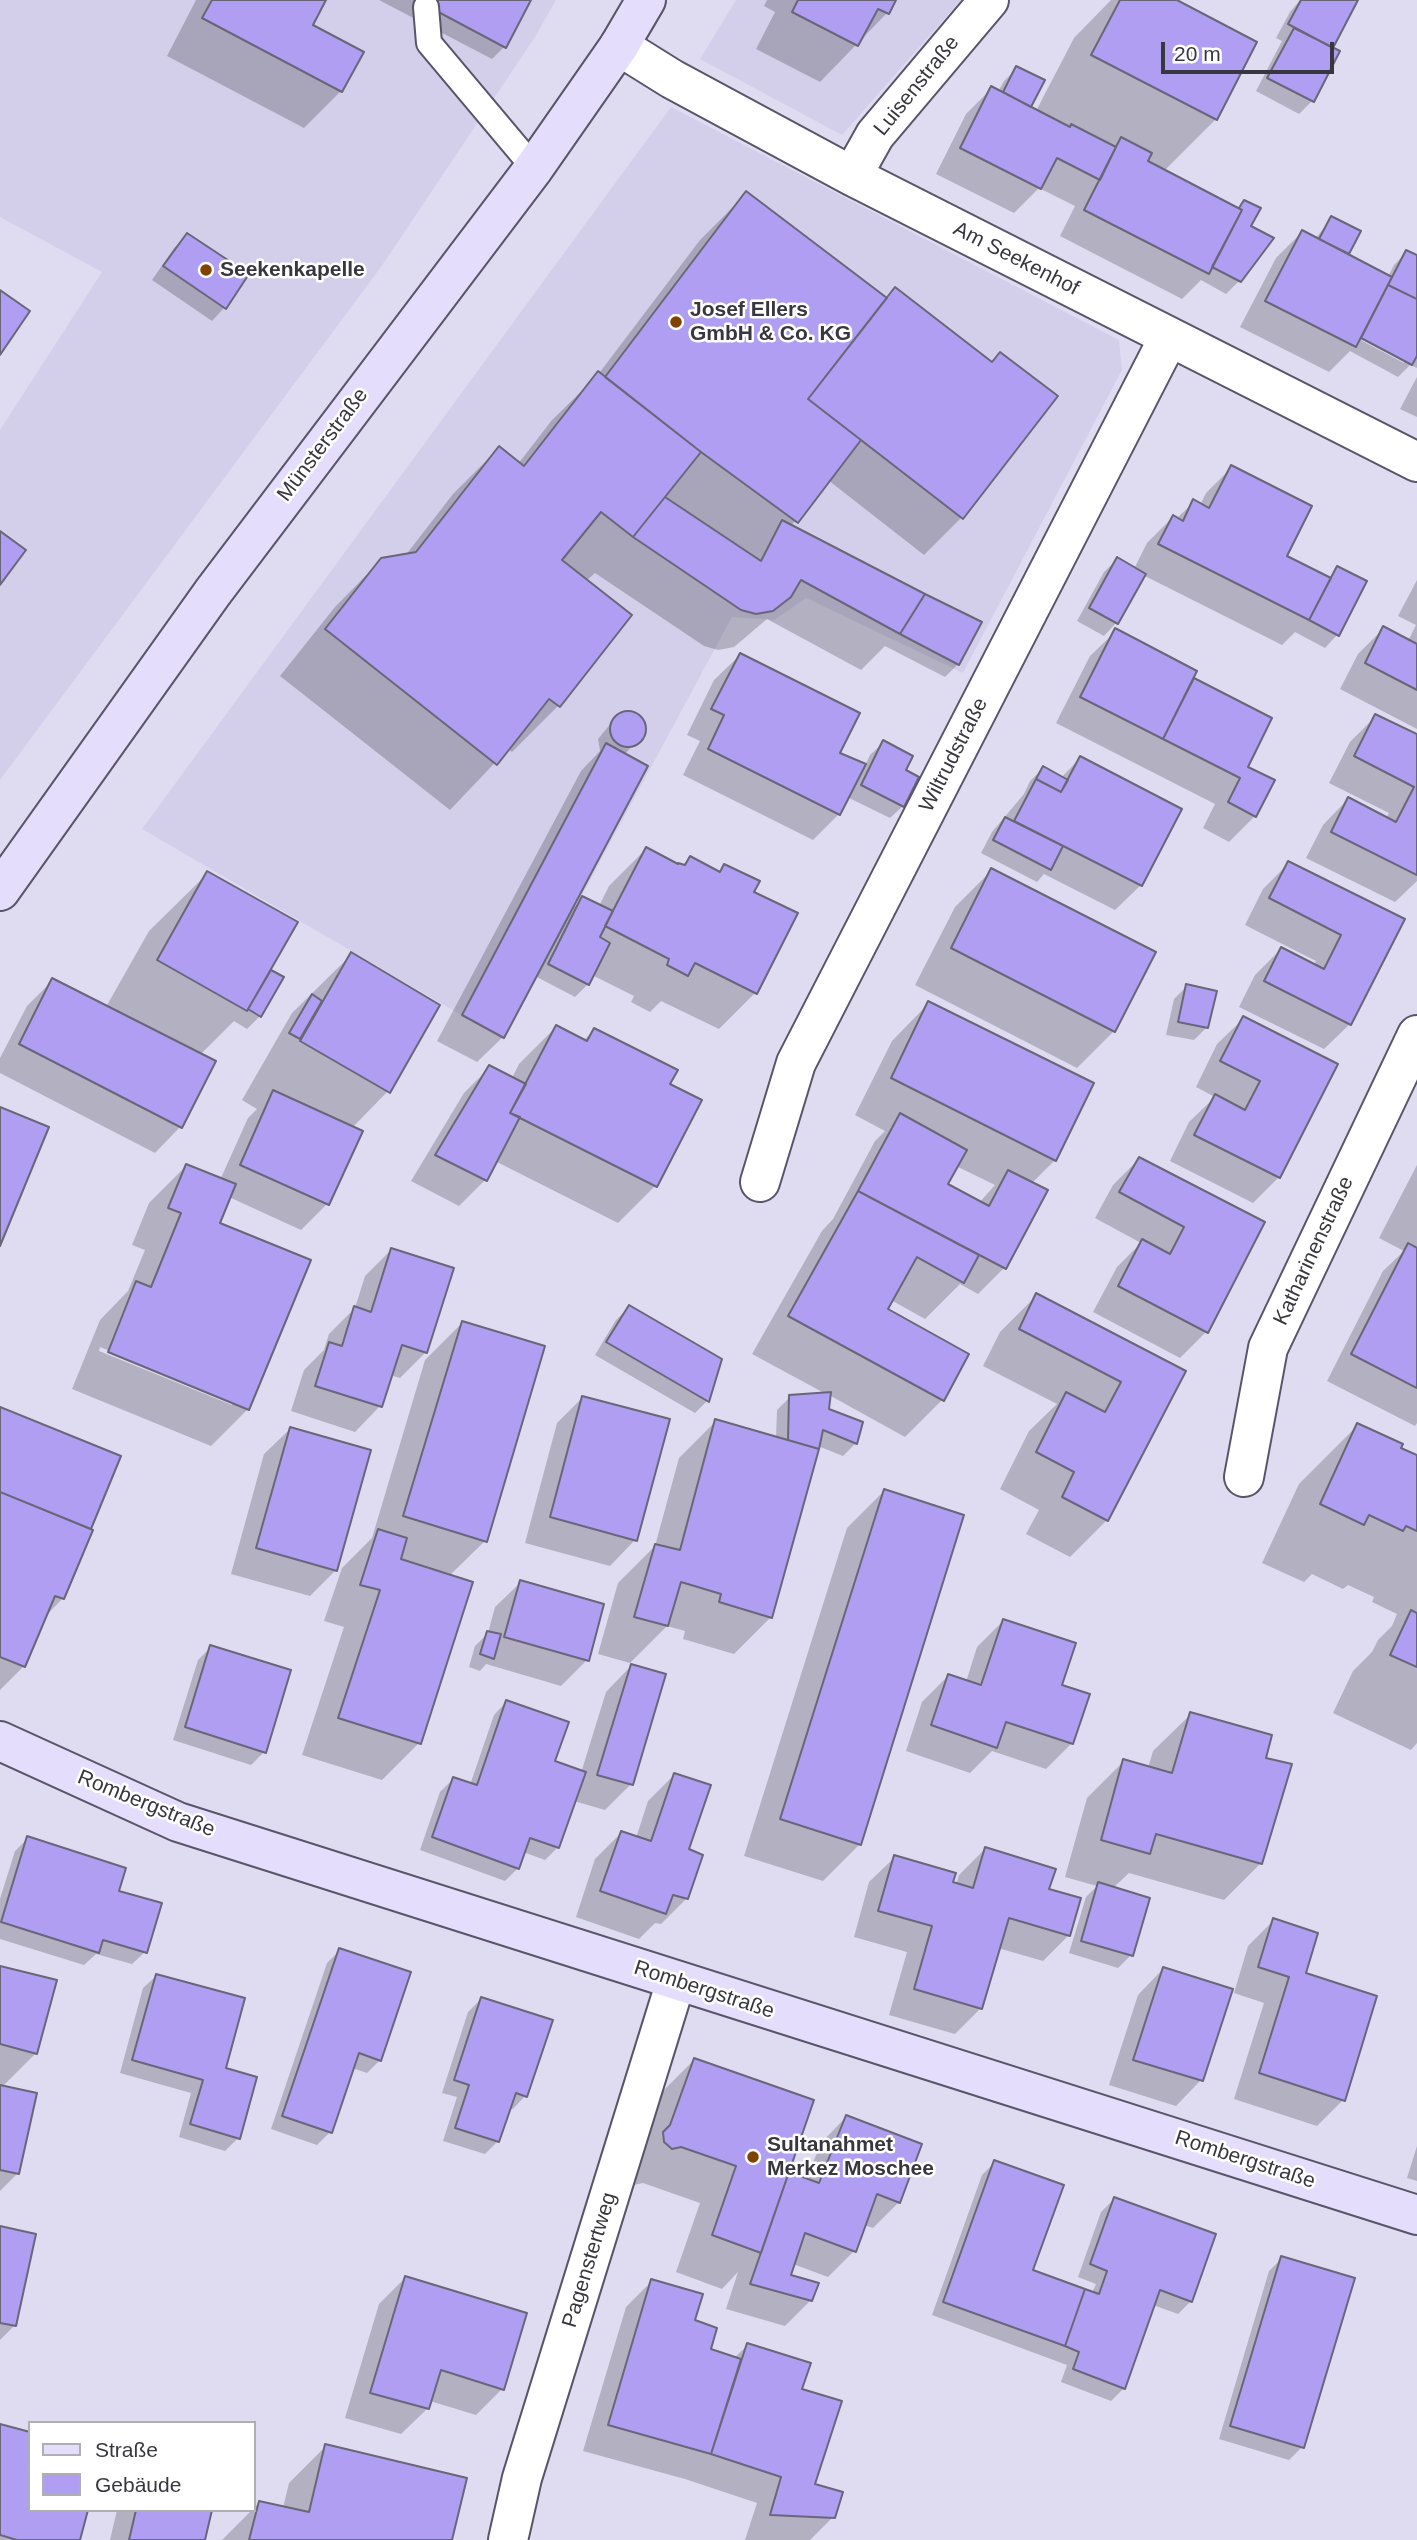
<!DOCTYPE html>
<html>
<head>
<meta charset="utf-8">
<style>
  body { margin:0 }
  #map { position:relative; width:1417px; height:2540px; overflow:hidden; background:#dfdcf2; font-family:Arial,sans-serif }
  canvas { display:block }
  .legend { position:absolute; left:28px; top:2421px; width:228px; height:91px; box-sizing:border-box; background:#fff; border:2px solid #afafb2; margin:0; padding:9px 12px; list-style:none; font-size:21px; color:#38373f }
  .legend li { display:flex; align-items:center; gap:14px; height:35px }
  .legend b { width:35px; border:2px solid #afafb2 }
  .scale { position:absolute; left:1161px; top:42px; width:173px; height:32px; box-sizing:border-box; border:4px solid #38373f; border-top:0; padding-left:9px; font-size:21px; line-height:24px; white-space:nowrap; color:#38373f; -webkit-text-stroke:5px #fff; paint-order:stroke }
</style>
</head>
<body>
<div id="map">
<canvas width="1417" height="2540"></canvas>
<ul class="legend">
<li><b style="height:9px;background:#e4ddfc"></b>Straße</li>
<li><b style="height:19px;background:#af9ef2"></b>Gebäude</li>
</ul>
<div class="scale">20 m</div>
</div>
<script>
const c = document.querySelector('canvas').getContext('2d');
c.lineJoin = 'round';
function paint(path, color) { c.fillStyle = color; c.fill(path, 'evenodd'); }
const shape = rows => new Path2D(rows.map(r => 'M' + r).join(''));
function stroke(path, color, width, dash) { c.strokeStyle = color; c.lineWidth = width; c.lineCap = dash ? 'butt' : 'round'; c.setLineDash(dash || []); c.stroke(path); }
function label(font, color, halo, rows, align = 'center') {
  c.font = font + ' Arial,sans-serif'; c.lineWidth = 5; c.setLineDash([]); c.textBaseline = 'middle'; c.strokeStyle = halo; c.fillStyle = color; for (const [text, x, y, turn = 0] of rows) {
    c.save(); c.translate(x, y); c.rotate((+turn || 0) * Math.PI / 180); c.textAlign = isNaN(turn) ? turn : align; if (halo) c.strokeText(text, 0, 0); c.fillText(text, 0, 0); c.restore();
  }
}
paint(shape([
  [0,0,556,0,535,37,381,267,0,780,0,430,102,272,0,217],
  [736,0,961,0,842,135,700,59],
  [671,107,1119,340,1122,370,963,673,806,598,774,620,732,617,504,1040,142,829]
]), '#d3cfea');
paint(shape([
  [196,0,325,0,311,26,341,91,304,128,167,56],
  [379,0,529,0,505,46,492,59],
  [767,0,894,0,887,13,820,82,756,49,775,12,764,6],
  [1111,0,1173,0,1255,42,1216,119,1164,171,1237,209,1244,202,1249,227,1239,281,1226,294,1201,280,1182,299,1060,236,1075,206,1039,188,1014,213,936,174,966,114,992,88,998,92,1004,81,1017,68,1030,106,1036,111,1074,38],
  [1300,0,1356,0,1331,49,1312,101,1299,114,1256,91,1282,41,1276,38,1290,12],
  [746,194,885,299,991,363,1000,354,1055,396,961,518,924,555,828,480,791,526,958,664,945,677,885,646,861,670,767,619,734,647,718,650,704,646,595,573,586,581,630,615,558,706,512,752,508,749,450,810,280,676,335,607,381,560,405,556,453,494,499,448,518,464,552,420,597,376,700,240],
  [1332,218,1348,253,1346,255,1388,277,1394,265,1407,252,1417,257,1417,368,1410,365,1398,377,1350,351,1329,372,1240,327,1276,258,1302,232,1315,239],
  [1354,332,1404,359,1404,363,1353,336],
  [187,235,224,308,212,321,152,280,174,248],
  [1417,377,1417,417,1400,409],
  [1232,467,1284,556,1328,579,1338,569,1337,635,1325,648,1295,632,1282,645,1143,575,1116,623,1104,636,1077,621,1104,572,1117,559,1134,569,1147,543,1173,517,1176,519,1194,502,1200,505,1206,493],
  [1417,580,1417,729,1340,689,1358,654,1384,628,1408,641,1416,625,1398,616],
  [1116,631,1192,679,1270,718,1245,767,1255,816,1229,842,1203,828,1215,804,1056,723,1090,656],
  [740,655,838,753,865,766,870,755,883,743,903,771,903,806,890,818,847,797,839,814,813,840,683,775,700,741,687,735,714,680],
  [628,712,633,713,641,720,644,729,635,743,624,755,571,910,583,898,599,906,609,886,646,849,682,866,690,858,717,873,725,866,752,892,756,992,719,1029,661,1001,650,1012,631,1002,634,996,592,975,588,984,575,997,535,976,503,1037,477,1062,437,1041,581,771,600,751,598,739,617,716],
  [1376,716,1417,736,1417,881,1395,902,1306,858,1323,825,1348,799,1386,819,1389,813,1329,783,1350,742],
  [1080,758,1141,885,1115,910,1044,874,1037,882,981,853,992,832,1024,794,1030,781,1043,768,1061,778],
  [1289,863,1403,920,1350,1024,1324,1049,1239,1007,1255,975,1281,949,1314,966,1316,961,1245,925,1263,889],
  [992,870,1114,1031,1077,1068,915,985,955,907],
  [208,873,264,979,271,973,260,1016,247,1029,234,1021,200,1055,180,1127,155,1153,0,1073,0,1058,27,1006,53,980,106,1007,149,931],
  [351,955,388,1091,352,1128,327,1204,301,1230,229,1197,218,1224,248,1409,211,1446,72,1389,100,1320,128,1291,145,1250,132,1245,149,1203,186,1166,220,1180,248,1118,257,1109,242,1100,292,1013],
  [100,1347,232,1401,232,1405,99,1351],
  [1187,986,1207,1027,1194,1040,1166,1035,1174,999],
  [929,1003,1055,1160,1031,1184,1045,1191,1004,1268,978,1294,960,1284,925,1319,891,1300,886,1310,942,1400,905,1437,829,1395,827,1410,856,1443,843,1456,818,1446,771,1617,734,1654,683,1639,685,1631,667,1626,630,1663,598,1654,618,1583,655,1546,679,1458,716,1421,776,1438,777,1410,790,1397,826,1394,752,1354,822,1231,833,1219,875,1141,885,1131,855,1115,892,1041],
  [956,1166,995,1185,979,1203,946,1185],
  [1243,1019,1335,1065,1279,1177,1253,1203,1170,1161,1189,1122,1215,1097,1196,1087,1217,1044],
  [556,1027,583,1041,594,1030,668,1085,700,1101,655,1186,618,1223,495,1161,485,1180,459,1206,411,1181,464,1093,490,1067,512,1078,519,1064],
  [1139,1159,1263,1223,1206,1332,1180,1358,1093,1312,1117,1267,1141,1243,1095,1218,1113,1185],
  [1417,1165,1417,1423,1415,1426,1327,1381,1383,1271,1404,1251,1379,1238],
  [391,1250,426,1352,400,1378,390,1375,380,1406,355,1432,291,1411,304,1370,324,1350,329,1334,355,1308,365,1276],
  [1037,1295,1184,1371,1107,1520,1070,1557,1026,1534,1039,1510,1000,1489,1029,1431,1057,1404,983,1366,1000,1332],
  [629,1307,707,1401,695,1413,595,1355,616,1320],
  [462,1323,485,1541,449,1576,419,1743,382,1780,302,1755,344,1627,324,1621,342,1568,372,1538,425,1360],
  [583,1397,635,1540,610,1566,525,1543,557,1423],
  [0,1408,89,1528,63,1598,44,1618,24,1666,0,1690],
  [1358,1425,1417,1457,1417,1743,1411,1750,1333,1713,1353,1671,1372,1652,1378,1640,1392,1626,1397,1614,1372,1602,1374,1597,1348,1585,1343,1589,1312,1574,1304,1582,1262,1563,1299,1484],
  [290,1429,336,1570,310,1596,231,1574,264,1454],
  [884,1491,860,1844,823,1881,744,1856,847,1528],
  [521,1582,587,1660,561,1686,486,1664,480,1671,469,1667,475,1646,488,1633,495,1607],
  [1003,1621,1060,1686,1072,1743,1046,1769,992,1751,970,1773,906,1751,922,1702,948,1676,966,1682,977,1647],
  [211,1647,264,1752,251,1765,173,1740,198,1660],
  [631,1666,631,1784,605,1810,574,1801,558,1847,545,1860,523,1852,518,1868,505,1881,420,1850,440,1792,453,1779,470,1785,494,1715,506,1702,553,1762,581,1773,606,1692],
  [1191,1714,1264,1759,1261,1863,1224,1900,1129,1873,1113,1888,1131,1955,1118,1968,1069,1953,1086,1897,1097,1886,1065,1877,1087,1798,1124,1761,1148,1768,1153,1751],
  [674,1775,687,1850,686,1899,661,1924,655,1923,639,1939,576,1917,595,1859,621,1833,636,1838,648,1801],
  [28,1838,116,1892,145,1952,132,1964,96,1954,84,1965,0,1939,0,1899,15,1851],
  [985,1849,1047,1890,1069,1935,1043,1961,998,1948,981,2008,955,2034,889,2015,907,1952,854,1937,869,1882,895,1857,956,1885,959,1875],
  [1274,1920,1303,1974,1343,2100,1317,2126,1234,2099,1264,2003,1234,1993,1248,1946],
  [340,1950,380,2060,367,2073,352,2068,330,2132,317,2145,271,2129,327,1963],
  [0,1967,36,2053,2,2087,18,2173,0,2191],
  [1163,1969,1201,2080,1176,2106,1109,2085,1138,1995],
  [156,1976,224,2069,238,2138,225,2151,179,2137,191,2093,120,2073,143,1988],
  [481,1999,525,2096,513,2109,509,2108,498,2141,485,2154,443,2141,457,2097,442,2093,468,2012],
  [694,2060,785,2179,806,2180,821,2143,846,2117,899,2202,873,2228,864,2225,854,2251,828,2277,793,2264,789,2276,811,2300,785,2326,726,2309,738,2272,722,2289,676,2272,700,2203,643,2183,634,2185,627,2179,657,2097],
  [1417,2146,1417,2181,1407,2178],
  [995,2162,1031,2271,1092,2293,1096,2284,1078,2277,1101,2212,1114,2199,1191,2301,1178,2314,1153,2305,1124,2388,1111,2401,1061,2382,1067,2365,932,2315,982,2175],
  [0,2228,15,2325,0,2340],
  [1282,2258,1352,2279,1302,2447,1289,2460,1219,2439,1269,2271],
  [405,2278,502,2389,476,2415,430,2401,427,2409,401,2434,345,2418,379,2304],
  [652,2281,693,2322,709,2350,734,2358,748,2345,800,2390,813,2485,833,2517,810,2540,745,2540,757,2503,685,2479,583,2451,626,2307],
  [0,2426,30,2510,79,2540,0,2540],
  [326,2446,451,2540,222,2540,259,2503,283,2508,289,2483],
  [117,2510,210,2510,203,2540,110,2540]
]), '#0003');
const building = shape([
  [212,0,326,0,313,25,364,52,342,92,202,18,212,0],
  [416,0,531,0,506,48,416,0],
  [798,0,896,0,889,14,878,9,858,46,792,12,798,0],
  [1120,0,1177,0,1257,42,1217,120,1091,55,1120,0],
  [1301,0,1358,0,1333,48,1288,24,1301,0],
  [1294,28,1340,51,1314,102,1267,78,1294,28],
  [1016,66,1045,80,1031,107,1003,92,1016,66],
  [991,86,1070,127,1071,124,1116,147,1100,180,1057,158,1041,189,960,148,991,86],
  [1121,137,1152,153,1148,161,1242,210,1209,274,1084,210,1121,137],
  [746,191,887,298,808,399,861,440,798,523,701,452,605,377,746,191],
  [1244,200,1261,208,1251,226,1274,238,1241,282,1212,267,1242,210,1239,208,1244,200],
  [1331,216,1361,231,1349,254,1319,239,1331,216],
  [1302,230,1392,277,1356,347,1265,301,1302,230],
  [187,233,249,274,226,309,163,266,187,233],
  [1406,250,1417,255,1417,299,1388,285,1406,250],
  [1388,285,1417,299,1417,356,1412,365,1361,338,1388,285],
  [895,287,992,362,1000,352,1058,396,963,519,808,399,895,287],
  [0,290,30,311,0,355,0,290],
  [598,371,701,452,633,537,601,512,562,560,632,615,560,707,549,699,497,765,325,629,381,558,416,552,499,446,524,466,598,371],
  [1231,465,1312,506,1287,556,1331,578,1309,620,1158,544,1173,515,1183,521,1193,499,1209,508,1231,465],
  [665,497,761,561,782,520,925,594,900,634,801,580,791,597,773,611,756,614,741,610,633,537,665,497],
  [0,531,26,550,0,585,0,531],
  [1117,557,1146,574,1118,624,1089,608,1117,557],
  [1337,566,1367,581,1339,636,1309,620,1337,566],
  [925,594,982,622,959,665,900,634,925,594],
  [1383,626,1417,644,1417,690,1365,663,1383,626],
  [1115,628,1197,671,1163,739,1080,697,1115,628],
  [740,653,860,713,840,753,866,764,840,815,708,749,724,715,711,709,740,653],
  [1194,678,1272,718,1248,767,1275,780,1256,817,1228,802,1240,778,1163,739,1194,678],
  '610 729a18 18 0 1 1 36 0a18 18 0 1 1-36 0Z',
  [1375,714,1417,734,1417,875,1331,832,1348,797,1396,822,1414,787,1354,756,1375,714],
  [883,740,913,756,906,770,919,777,904,807,861,785,883,740],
  [606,743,648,766,504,1038,462,1015,606,743],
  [1080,756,1182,809,1142,886,1014,821,1036,779,1061,792,1080,756],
  [1043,766,1068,780,1061,792,1036,779,1043,766],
  [1005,817,1063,846,1051,870,993,840,1005,817],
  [646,847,678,864,678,863,685,865,690,856,720,872,724,864,760,881,754,892,798,913,757,994,695,963,688,976,667,965,669,959,605,926,646,847],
  [1288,861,1405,919,1351,1025,1264,981,1281,947,1324,969,1341,935,1269,898,1288,861],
  [991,868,1156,952,1115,1032,951,948,991,868],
  [207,871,298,922,247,1011,157,960,207,871],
  [582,896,613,911,600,937,610,943,589,985,548,964,582,896],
  [351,952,440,1005,390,1093,300,1041,351,952],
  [271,970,284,977,261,1017,248,1009,271,970],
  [52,978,216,1061,182,1128,19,1044,52,978],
  [1186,984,1217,991,1208,1028,1178,1022,1186,984],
  [312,994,322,1001,300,1039,289,1033,312,994],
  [928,1001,1094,1083,1056,1161,891,1078,928,1001],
  [1243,1016,1338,1064,1280,1178,1194,1135,1215,1094,1245,1110,1260,1081,1220,1061,1243,1016],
  [556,1025,587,1041,594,1028,678,1070,670,1084,702,1100,657,1187,510,1113,556,1025],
  [489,1065,526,1084,510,1113,520,1117,487,1181,435,1155,489,1065],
  [273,1090,363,1131,329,1205,240,1165,273,1090],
  [0,1107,49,1127,0,1246,0,1107],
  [900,1113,967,1150,948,1184,989,1206,1008,1170,1048,1190,1006,1269,858,1191,900,1113],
  [1139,1157,1265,1222,1208,1333,1118,1286,1142,1239,1170,1254,1184,1227,1119,1192,1139,1157],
  [186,1164,236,1184,220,1223,311,1260,249,1410,108,1352,136,1281,151,1287,181,1213,168,1208,186,1164],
  [858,1191,979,1255,964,1283,917,1257,888,1309,969,1354,944,1401,788,1316,858,1191],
  [1408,1243,1417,1248,1417,1388,1351,1354,1408,1243],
  [391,1248,454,1268,427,1353,402,1345,382,1407,315,1386,329,1342,342,1346,354,1306,371,1312,391,1248],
  [1036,1293,1186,1371,1108,1521,1062,1497,1074,1472,1036,1452,1066,1392,1105,1412,1121,1382,1019,1329,1036,1293],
  [629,1305,722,1359,709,1402,606,1342,629,1305],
  [462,1321,545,1346,487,1542,403,1516,462,1321],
  [831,1392,829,1409,863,1422,857,1444,823,1430,819,1449,788,1440,789,1395,831,1392],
  [582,1396,670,1419,637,1541,550,1517,582,1396],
  [0,1407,121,1456,91,1529,0,1492,0,1407],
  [715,1419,819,1449,772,1618,719,1602,721,1594,681,1582,668,1626,634,1617,655,1544,680,1550,715,1419],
  [1357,1423,1403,1444,1401,1448,1417,1455,1417,1531,1406,1526,1403,1531,1369,1515,1364,1525,1320,1504,1357,1423],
  [290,1427,371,1450,337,1571,256,1548,290,1427],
  [884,1489,964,1515,861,1845,780,1819,884,1489],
  [0,1492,93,1530,64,1599,55,1596,25,1667,0,1657,0,1492],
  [378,1529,407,1538,401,1559,473,1582,421,1744,338,1718,380,1590,360,1585,378,1529],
  [520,1580,604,1604,589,1661,504,1637,520,1580],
  [1411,1610,1417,1613,1417,1667,1390,1655,1411,1610],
  [1003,1619,1076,1643,1062,1685,1090,1694,1073,1744,1006,1722,997,1748,931,1725,948,1674,981,1685,1003,1619],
  [487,1631,501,1634,494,1659,480,1654,487,1631],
  [210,1645,291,1670,266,1753,185,1727,210,1645],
  [631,1664,666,1674,633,1785,597,1775,631,1664],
  [506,1700,569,1722,555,1761,586,1772,559,1848,530,1838,519,1869,432,1837,453,1777,477,1785,506,1700],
  [1190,1712,1272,1735,1266,1758,1292,1764,1262,1864,1156,1834,1150,1854,1101,1840,1123,1759,1172,1773,1190,1712],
  [674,1773,711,1785,689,1849,703,1855,688,1899,673,1895,666,1914,600,1891,621,1831,651,1841,674,1773],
  [27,1836,126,1868,119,1891,162,1903,147,1953,103,1940,99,1953,1,1922,27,1836],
  [985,1847,1056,1869,1049,1889,1081,1898,1070,1936,1009,1918,982,2009,914,1989,932,1926,878,1911,894,1855,956,1873,953,1882,973,1888,985,1847],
  [1098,1882,1150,1898,1133,1956,1081,1941,1098,1882],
  [1273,1918,1318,1933,1306,1973,1377,1996,1345,2101,1259,2073,1289,1977,1258,1967,1273,1918],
  [339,1948,411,1972,381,2061,359,2053,332,2133,282,2116,339,1948],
  [0,1966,57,1980,37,2054,0,2044,0,1966],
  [1163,1967,1233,1989,1203,2081,1133,2060,1163,1967],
  [156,1974,245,1998,226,2068,257,2077,240,2139,190,2124,203,2080,132,2060,156,1974],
  [481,1997,553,2020,527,2097,516,2093,499,2142,455,2128,469,2085,454,2080,481,1997],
  [694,2058,814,2100,761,2253,712,2235,736,2166,681,2147,672,2149,664,2142,663,2132,670,2125,694,2058],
  [0,2085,37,2093,19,2174,0,2170,0,2085],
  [846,2115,922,2144,900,2203,877,2194,856,2252,805,2233,791,2275,819,2283,812,2301,750,2284,789,2172,819,2183,846,2115],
  [994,2160,1064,2185,1033,2270,1085,2289,1065,2346,943,2302,994,2160],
  [1114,2197,1216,2234,1192,2302,1160,2290,1125,2389,1073,2369,1079,2352,1065,2346,1085,2289,1099,2294,1107,2271,1090,2264,1114,2197],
  [0,2226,36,2234,16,2326,0,2323,0,2226],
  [1281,2256,1355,2278,1304,2448,1230,2426,1281,2256],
  [405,2276,527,2313,504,2390,441,2370,429,2409,370,2393,405,2276],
  [651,2279,703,2294,695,2320,717,2328,711,2349,741,2359,711,2454,608,2425,651,2279],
  [747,2343,811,2363,802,2389,842,2401,815,2484,843,2492,835,2518,770,2515,781,2477,711,2454,747,2343],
  [0,2424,30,2432,30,2510,88,2510,80,2540,17,2540,0,2535,0,2424],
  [325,2444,467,2478,452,2540,249,2540,259,2501,309,2512,325,2444],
  [136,2510,212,2510,205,2540,129,2540,136,2510]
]);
paint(building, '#af9ef2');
stroke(building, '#696679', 2);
const lane = shape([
  [426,7,429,43,534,168]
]);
const street = shape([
  [619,46,672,79,852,176,1417,462],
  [852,176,875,135,989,0],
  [760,1182,796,1063,1169,337],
  [1244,1477,1268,1348,1417,1035],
  [508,2540,522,2478,676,1981]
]);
const secondary = shape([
  [0,891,213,592,534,168,619,46,646,0],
  [0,1741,178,1822,1417,2215]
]);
stroke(lane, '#585568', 28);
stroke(street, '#585568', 42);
stroke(secondary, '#585568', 42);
stroke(lane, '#fff', 24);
stroke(street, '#fff', 38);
stroke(secondary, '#e4ddfc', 38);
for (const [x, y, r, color] of [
  [206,270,7,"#814301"],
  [676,322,7,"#814301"],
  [753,2157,7,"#814301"]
]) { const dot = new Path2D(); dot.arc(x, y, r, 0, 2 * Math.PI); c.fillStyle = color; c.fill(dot); stroke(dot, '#fff', 2.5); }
label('21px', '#38373f', '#fff', [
  ["Luisenstraße",917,86,-51],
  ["Am Seekenhof",1016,259,27],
  ["Münsterstraße",323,445,-53],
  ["Wiltrudstraße",954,755,-63],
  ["Katharinenstraße",1314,1251,-65],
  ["Rombergstraße",146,1804,22],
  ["Rombergstraße",704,1990,18],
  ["Rombergstraße",1245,2160,18],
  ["Pagenstertweg",590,2260,-73]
]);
label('bold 21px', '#38373f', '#fff', [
  ["Seekenkapelle",220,270],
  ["Josef Ellers",690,310],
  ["GmbH & Co. KG",690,334],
  ["Sultanahmet",767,2145],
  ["Merkez Moschee",767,2169]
], 'left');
</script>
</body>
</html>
